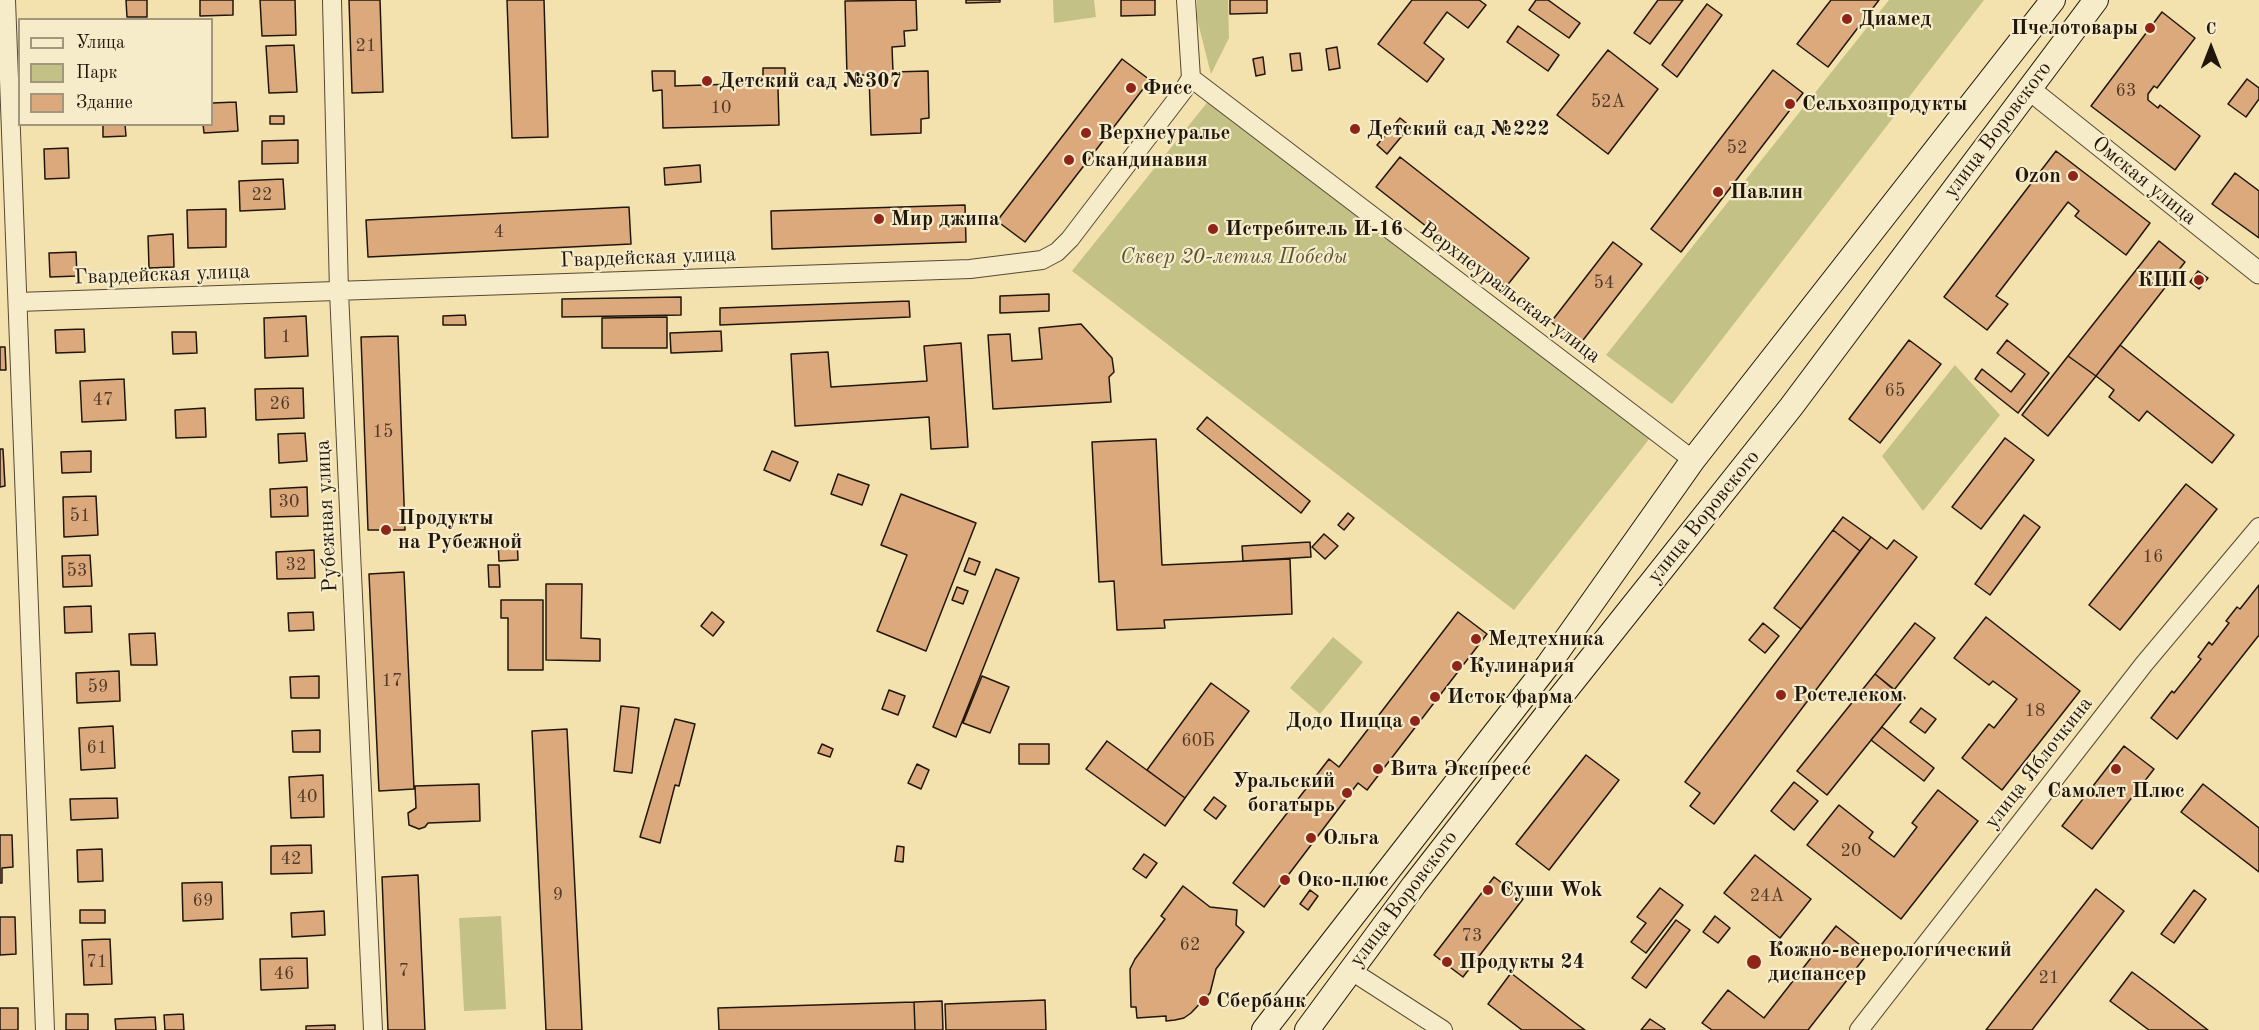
<!DOCTYPE html>
<html>
<head>
<meta charset="utf-8">
<style>
  body { margin:0 }
  #map { position:relative; width:2259px; height:1030px; overflow:hidden; background:#f3e2ae; font-family:"Old Standard TT",serif }
  canvas { display:block }
  .legend { position:absolute; left:18px; top:18px; width:195px; height:108px; box-sizing:border-box; background:#f7ecca; border:2px solid #a1967e; margin:0; padding:8px 10px; list-style:none; font-size:18px; color:#21160b }
  .legend li { display:flex; align-items:center; gap:12px; height:30px }
  .legend b { width:30px; border:2px solid #a1967e }
  .north { position:absolute; left:2181px; top:18px; width:60px; height:60px; -webkit-text-stroke:4px #f7ecca; paint-order:stroke; rotate:0deg; font-size:16px; font-weight:700; line-height:24px; text-align:center; color:#21160b }
  .north::after { content:''; display:block; margin:auto; width:21px; height:27px; background:#21160b; clip-path:polygon(50% 0,100% 100%,50% 72%,0 100%) }
</style>
</head>
<body>
<div id="map">
<canvas width="2259" height="1030"></canvas>
<ul class="legend">
<li><b style="height:8px;background:#f7ecca"></b>Улица</li>
<li><b style="height:16px;background:#c3c185"></b>Парк</li>
<li><b style="height:16px;background:#dca97d"></b>Здание</li>
</ul>
<div class="north">С</div>
</div>
<script>
const c = document.querySelector('canvas').getContext('2d');
c.lineJoin = 'round';
function paint(path, color) { c.fillStyle = color; c.fill(path, 'evenodd'); }
const shape = rows => new Path2D(rows.map(r => 'M' + r).join(''));
function stroke(path, color, width, dash) { c.strokeStyle = color; c.lineWidth = width; c.lineCap = dash ? 'butt' : 'round'; c.setLineDash(dash || []); c.stroke(path); }
function label(font, color, halo, rows, align = 'center') {
  c.font = font + ' "Old Standard TT",serif'; c.lineWidth = 4.5; c.setLineDash([]); c.textBaseline = 'middle'; c.strokeStyle = halo; c.fillStyle = color; for (const [text, x, y, turn = 0] of rows) {
    c.save(); c.translate(x, y); c.rotate((+turn || 0) * Math.PI / 180); c.textAlign = isNaN(turn) ? turn : align; if (halo) c.strokeText(text, 0, 0); c.fillText(text, 0, 0); c.restore();
  }
}
paint(shape([
  [1053,0,1094,0,1096,17,1054,23],
  [1197,0,1228,0,1229,38,1211,74,1197,19],
  [1889,0,1984,0,1672,404,1606,355],
  [1210,99,1650,438,1514,610,1072,271],
  [1955,365,2000,415,1923,511,1882,456],
  [1333,637,1363,662,1320,714,1290,688],
  [501,916,506,1009,464,1011,459,918]
]), '#c3c185');
const building = shape([
  [126,0,147,0,147,17,127,17,126,0],
  [200,0,233,0,233,15,200,16,200,0],
  [260,0,295,0,296,35,262,36,260,0],
  [349,0,380,0,383,92,352,93,349,0],
  [507,0,544,0,548,137,512,138,507,0],
  [916,0,917,30,904,31,905,46,892,47,893,72,928,71,929,118,921,119,921,133,871,135,869,75,847,75,845,1,916,0],
  [966,0,1000,0,1000,2,966,3,966,0],
  [1121,0,1155,0,1155,15,1121,16,1121,0],
  [1230,0,1267,0,1267,13,1230,14,1230,0],
  [1412,0,1479,0,1486,5,1468,28,1447,12,1424,43,1444,59,1427,82,1378,44,1412,0],
  [1536,0,1548,0,1580,23,1569,38,1529,10,1536,0],
  [1658,0,1683,0,1650,44,1634,33,1658,0],
  [1831,0,1879,0,1828,67,1797,44,1831,0],
  [1707,4,1722,15,1677,77,1662,65,1707,4],
  [2162,12,2195,38,2157,88,2154,86,2148,94,2148,100,2158,108,2160,105,2200,136,2175,170,2091,106,2162,12],
  [1518,26,1559,55,1548,71,1507,42,1518,26],
  [294,45,297,92,269,93,266,46,294,45],
  [1337,47,1340,68,1329,70,1326,49,1337,47],
  [1608,50,1658,89,1608,154,1557,115,1608,50],
  [1300,53,1302,70,1292,71,1290,54,1300,53],
  [1263,57,1265,74,1256,76,1253,59,1263,57],
  [1122,59,1150,80,1025,242,997,221,1122,59],
  [763,68,785,68,785,88,778,88,779,125,663,128,662,90,653,91,652,71,675,71,675,86,763,83,763,68],
  [1773,70,1803,93,1681,252,1651,229,1773,70],
  [2247,79,2259,88,2259,99,2246,117,2228,104,2247,79],
  [236,102,238,131,204,133,203,124,212,124,212,103,236,102],
  [270,116,284,116,284,124,270,124,270,116],
  [1400,118,1410,126,1387,154,1377,145,1400,118],
  [103,124,125,124,126,136,103,137,103,124],
  [298,140,298,163,262,164,262,141,298,140],
  [68,148,69,178,45,179,44,149,68,148],
  [2056,151,2150,223,2126,255,2075,216,2079,211,2068,202,1996,296,2008,304,1987,330,1944,297,2056,151],
  [1400,157,1529,258,1505,288,1376,187,1400,157],
  [700,165,701,182,665,185,664,168,700,165],
  [2235,173,2259,191,2259,238,2212,204,2235,173],
  [283,179,285,209,240,211,239,181,283,179],
  [965,205,966,242,772,249,771,211,965,205],
  [629,207,631,244,368,257,366,220,629,207],
  [226,209,226,247,188,248,187,210,226,209],
  [173,234,174,267,149,268,148,236,173,234],
  [2159,241,2185,262,2096,376,2068,356,2159,241],
  [1613,242,1642,264,1580,344,1551,322,1613,242],
  [76,252,77,276,50,277,49,253,76,252],
  [2198,271,2208,278,2199,289,2190,282,2198,271],
  [1049,294,1049,311,1000,313,1000,296,1049,294],
  [681,297,681,315,562,317,562,299,681,297],
  [909,301,910,317,720,325,720,308,909,301],
  [465,315,466,325,443,325,443,316,465,315],
  [306,316,308,356,265,358,264,318,306,316],
  [667,317,667,348,602,348,602,318,667,317],
  [1081,324,1112,358,1114,372,1109,377,1111,402,993,409,988,335,1010,334,1012,361,1042,359,1039,328,1081,324],
  [84,329,85,352,56,353,55,330,84,329],
  [721,331,722,351,671,353,670,333,721,331],
  [172,332,196,332,197,353,173,354,172,332],
  [398,336,405,530,368,530,361,337,398,336],
  [1909,340,1941,364,1880,443,1849,419,1909,340],
  [2007,340,2049,373,2018,413,1975,379,1982,369,2011,392,2025,374,1997,353,2007,340],
  [961,343,968,447,931,449,929,417,795,426,791,354,828,352,831,387,927,381,924,346,961,343],
  [2120,345,2234,435,2212,463,2147,411,2139,421,2109,397,2114,390,2096,376,2120,345],
  [0,347,5,347,6,370,0,370,0,347],
  [2068,356,2096,376,2048,436,2022,415,2068,356],
  [124,379,126,420,82,422,80,381,124,379],
  [303,388,304,418,256,420,255,389,303,388],
  [205,408,206,437,176,438,175,410,205,408],
  [1207,417,1310,501,1301,513,1197,429,1207,417],
  [305,433,307,461,279,463,278,434,305,433],
  [2005,438,2034,460,1981,529,1952,507,2005,438],
  [1156,439,1162,565,1290,559,1292,614,1164,620,1165,628,1117,630,1114,581,1099,582,1092,442,1156,439],
  [0,449,3,449,5,486,0,487,0,449],
  [91,451,91,472,62,473,61,452,91,451],
  [772,451,798,462,790,481,764,470,772,451],
  [838,474,869,485,862,505,831,494,838,474],
  [2186,484,2217,509,2120,630,2089,605,2186,484],
  [307,487,308,516,271,517,270,489,307,487],
  [901,494,976,523,926,651,877,631,907,555,881,545,901,494],
  [96,496,98,535,64,537,63,497,96,496],
  [1348,513,1354,518,1344,530,1338,525,1348,513],
  [2024,515,2040,527,1990,595,1975,584,2024,515],
  [1843,517,1871,537,1860,551,1833,530,1843,517],
  [1833,530,1860,551,1801,629,1774,608,1833,530],
  [1324,534,1338,546,1325,559,1312,547,1324,534],
  [1871,537,1887,549,1894,540,1917,557,1714,824,1690,806,1700,793,1685,782,1871,537],
  [517,539,518,560,499,561,498,540,517,539],
  [1310,542,1311,557,1243,561,1242,546,1310,542],
  [314,550,315,578,277,579,276,552,314,550],
  [90,555,92,586,63,587,62,556,90,555],
  [969,558,980,562,975,575,964,571,969,558],
  [488,565,499,565,500,587,489,587,488,565],
  [996,569,1019,578,956,737,933,727,996,569],
  [404,572,414,789,379,791,369,574,404,572],
  [546,584,582,584,581,638,600,639,600,661,546,660,546,584],
  [2259,585,2259,635,2177,739,2151,718,2172,691,2174,693,2201,659,2198,657,2209,642,2212,645,2229,623,2226,621,2237,607,2240,609,2259,585],
  [957,587,968,591,963,604,952,600,957,587],
  [501,600,543,600,543,670,508,670,508,618,501,618,501,600],
  [91,606,92,632,65,633,64,607,91,606],
  [313,612,314,630,289,631,288,613,313,612],
  [712,612,724,622,713,636,701,626,712,612],
  [1458,612,1487,634,1367,790,1358,783,1264,907,1233,883,1329,759,1339,767,1458,612],
  [1986,617,2080,691,2002,790,1962,758,1989,724,1994,728,2017,699,1993,681,1989,685,1954,658,1986,617],
  [1763,623,1779,636,1765,653,1749,640,1763,623],
  [1915,623,1935,638,1894,690,1875,674,1915,623],
  [155,633,157,665,131,665,129,634,155,633],
  [119,671,120,701,77,703,76,673,119,671],
  [1875,674,1905,698,1827,795,1797,771,1875,674],
  [319,676,319,698,291,698,290,677,319,676],
  [982,676,1009,687,990,733,963,723,982,676],
  [1211,683,1249,711,1185,798,1147,770,1211,683],
  [889,690,905,696,898,715,882,709,889,690],
  [621,706,639,708,632,773,614,771,621,706],
  [1921,708,1936,719,1925,733,1910,722,1921,708],
  [675,719,695,724,679,786,675,785,660,843,640,837,675,719],
  [113,726,115,768,81,770,79,728,113,726],
  [1882,727,1934,768,1924,781,1871,740,1882,727],
  [567,729,582,1030,546,1030,532,731,567,729],
  [320,730,320,752,293,752,292,731,320,730],
  [1107,741,1185,798,1165,826,1086,769,1107,741],
  [822,744,833,749,830,757,818,753,822,744],
  [1019,744,1049,744,1049,764,1019,764,1019,744],
  [2124,746,2154,769,2092,849,2062,826,2124,746],
  [1586,755,1619,780,1549,870,1516,844,1586,755],
  [917,764,929,770,921,789,908,783,917,764],
  [323,775,324,817,291,818,289,777,323,775],
  [1794,782,1818,801,1794,830,1771,811,1794,782],
  [479,784,480,821,428,823,425,827,419,829,409,825,408,813,416,808,415,786,479,784],
  [2203,784,2259,828,2259,872,2181,812,2203,784],
  [1938,790,1978,821,1901,919,1807,845,1839,805,1873,832,1869,838,1894,857,1917,827,1912,823,1938,790],
  [1214,797,1226,806,1216,819,1204,810,1214,797],
  [117,798,118,818,71,820,70,799,117,798],
  [0,835,12,835,13,867,2,868,2,883,0,883,0,835],
  [311,845,312,873,271,874,271,846,311,845],
  [897,846,904,847,903,862,895,861,897,846],
  [102,849,103,881,78,882,77,850,102,849],
  [1144,854,1157,863,1146,878,1133,869,1144,854],
  [1755,855,1811,899,1780,938,1724,893,1755,855],
  [418,875,425,1030,388,1030,382,877,418,875],
  [1494,877,1523,899,1463,977,1434,955,1494,877],
  [222,882,223,919,183,921,182,883,222,882],
  [1183,886,1210,907,1237,910,1236,925,1244,932,1216,969,1210,993,1191,1013,1184,1018,1175,1020,1166,1021,1166,1016,1137,1018,1136,1007,1131,1007,1130,969,1135,959,1165,919,1161,916,1183,886],
  [1660,888,1683,905,1646,953,1631,942,1646,923,1637,917,1660,888],
  [2096,889,2124,911,2032,1030,1986,1030,2096,889],
  [1310,890,1318,896,1308,910,1300,904,1310,890],
  [2194,890,2206,899,2174,943,2161,934,2194,890],
  [80,910,105,910,105,923,80,923,80,910],
  [324,911,325,935,292,937,291,913,324,911],
  [1715,916,1730,928,1718,943,1703,932,1715,916],
  [0,917,15,917,16,954,0,955,0,917],
  [1676,920,1690,930,1646,988,1632,978,1676,920],
  [1836,926,1869,952,1808,1030,1712,1030,1702,1023,1728,990,1764,1018,1836,926],
  [110,939,112,984,84,985,82,940,110,939],
  [307,958,308,988,261,990,260,959,307,958],
  [2132,972,2155,989,2208,1030,2149,1030,2110,1001,2132,972],
  [1511,973,1574,1022,1585,1030,1522,1030,1488,1004,1511,973],
  [1045,1000,1046,1030,946,1030,945,1004,1045,1000],
  [942,1001,943,1030,915,1030,914,1002,942,1001],
  [914,1002,915,1030,719,1030,718,1008,914,1002],
  [0,1008,18,1008,18,1030,0,1030,0,1008],
  [66,1014,88,1014,88,1030,66,1030,66,1014],
  [183,1014,184,1030,165,1030,164,1015,183,1014],
  [155,1017,156,1030,116,1030,115,1019,155,1017],
  [1650,1019,1665,1029,1664,1030,1641,1030,1650,1019],
  [335,1025,335,1030,306,1030,306,1026,335,1025]
]);
paint(building, '#dca97d');
stroke(building, '#21160b', 1.5);
const minor = shape([
  [6,0,45,1030],
  [332,0,339,292,373,1030],
  [1186,0,1191,78,1693,460],
  [18,302,970,269,1042,260,1057,252,1070,239,1183,91,1191,78],
  [1350,970,1443,1030],
  [1859,1030,2144,664,2259,527]
]);
const tertiary = shape([
  [2029,89,2259,273]
]);
const secondary = shape([
  [1264,1030,1548,665,1693,460,2053,0],
  [1307,1030,1414,885,1554,705,1791,407,2096,0]
]);
stroke(minor, '#564934', 20);
stroke(tertiary, '#564934', 23);
stroke(secondary, '#21160b', 26);
stroke(minor, '#f7ecca', 18);
stroke(tertiary, '#f7ecca', 21);
stroke(secondary, '#f7ecca', 24);
for (const [x, y, r, color] of [
  [1847,19,6,"#8f2418"],
  [2150,28,6,"#8f2418"],
  [707,81,6,"#8f2418"],
  [1131,88,6,"#8f2418"],
  [1790,104,6,"#8f2418"],
  [1355,129,6,"#8f2418"],
  [1086,133,6,"#8f2418"],
  [1069,160,6,"#8f2418"],
  [2073,176,6,"#8f2418"],
  [1718,192,6,"#8f2418"],
  [879,219,6,"#8f2418"],
  [1213,229,6,"#8f2418"],
  [2199,280,6,"#8f2418"],
  [386,530,6,"#8f2418"],
  [1476,639,6,"#8f2418"],
  [1457,666,6,"#8f2418"],
  [1781,695,6,"#8f2418"],
  [1435,697,6,"#8f2418"],
  [1415,721,6,"#8f2418"],
  [1378,769,6,"#8f2418"],
  [2116,769,6,"#8f2418"],
  [1347,793,6,"#8f2418"],
  [1311,838,6,"#8f2418"],
  [1285,880,6,"#8f2418"],
  [1488,890,6,"#8f2418"],
  [1447,962,6,"#8f2418"],
  [1754,962,8,"#8f2418"],
  [1204,1001,6,"#8f2418"]
]) { const dot = new Path2D(); dot.arc(x, y, r, 0, 2 * Math.PI); c.fillStyle = color; c.fill(dot); stroke(dot, '#f7ecca', 2); }
label('18px', '#503b28', null, [
  ["21",366,46],
  ["63",2126,91],
  ["52А",1608,102],
  ["10",721,108],
  ["52",1737,148],
  ["22",262,195],
  ["4",499,232],
  ["54",1604,283],
  ["1",286,337],
  ["65",1895,391],
  ["47",103,400],
  ["26",280,404],
  ["15",383,432],
  ["30",289,502],
  ["51",80,516],
  ["16",2153,557],
  ["32",296,565],
  ["53",77,571],
  ["17",392,681],
  ["59",98,687],
  ["18",2035,711],
  ["60Б",1198,741],
  ["61",97,748],
  ["40",307,797],
  ["20",1851,851],
  ["42",291,859],
  ["9",558,895],
  ["24А",1767,896],
  ["69",203,901],
  ["73",1472,936],
  ["62",1190,945],
  ["71",97,962],
  ["7",404,971],
  ["46",284,974],
  ["21",2049,978]
]);
label('bold 21px', '#21160b', '#f7ecca', [
  ["Диамед",1859,19],
  ["Пчелотовары",2138,28,"right"],
  ["Детский сад №307",719,81],
  ["Фисс",1143,88],
  ["Сельхозпродукты",1802,104],
  ["Детский сад №222",1367,129],
  ["Верхнеуралье",1098,133],
  ["Скандинавия",1081,160],
  ["Ozon",2061,176,"right"],
  ["Павлин",1730,192],
  ["Мир джипа",891,219],
  ["Истребитель И-16",1225,229],
  ["КПП",2187,280,"right"],
  ["Продукты",398,518],
  ["на Рубежной",398,542],
  ["Медтехника",1488,639],
  ["Кулинария",1469,666],
  ["Ростелеком",1793,695],
  ["Исток фарма",1447,697],
  ["Додо Пицца",1403,721,"right"],
  ["Вита Экспресс",1390,769],
  ["Уральский",1335,781,"right"],
  ["богатырь",1335,805,"right"],
  ["Самолет Плюс",2116,791,"center"],
  ["Ольга",1323,838],
  ["Око-плюс",1297,880],
  ["Суши Wok",1500,890],
  ["Кожно-венерологический",1768,950],
  ["диспансер",1768,974],
  ["Продукты 24",1459,962],
  ["Сбербанк",1216,1001]
], 'left');
label('21px', '#21160b', '#f7ecca', [
  ["улица Воровского",1998,130,-53],
  ["Омская улица",2144,181,39],
  ["Гвардейская улица",648,258,-2],
  ["Гвардейская улица",162,275,-2],
  ["Верхнеуральская улица",1510,293,37],
  ["Рубежная улица",327,516,-93],
  ["улица Воровского",1704,517,-51],
  ["улица Яблочкина",2039,763,-52],
  ["улица Воровского",1404,899,-53]
]);
label('italic 21px', '#5a5236', '#f7ecca', [
  ["Сквер 20-летия Победы",1234,257]
]);
</script>
</body>
</html>
